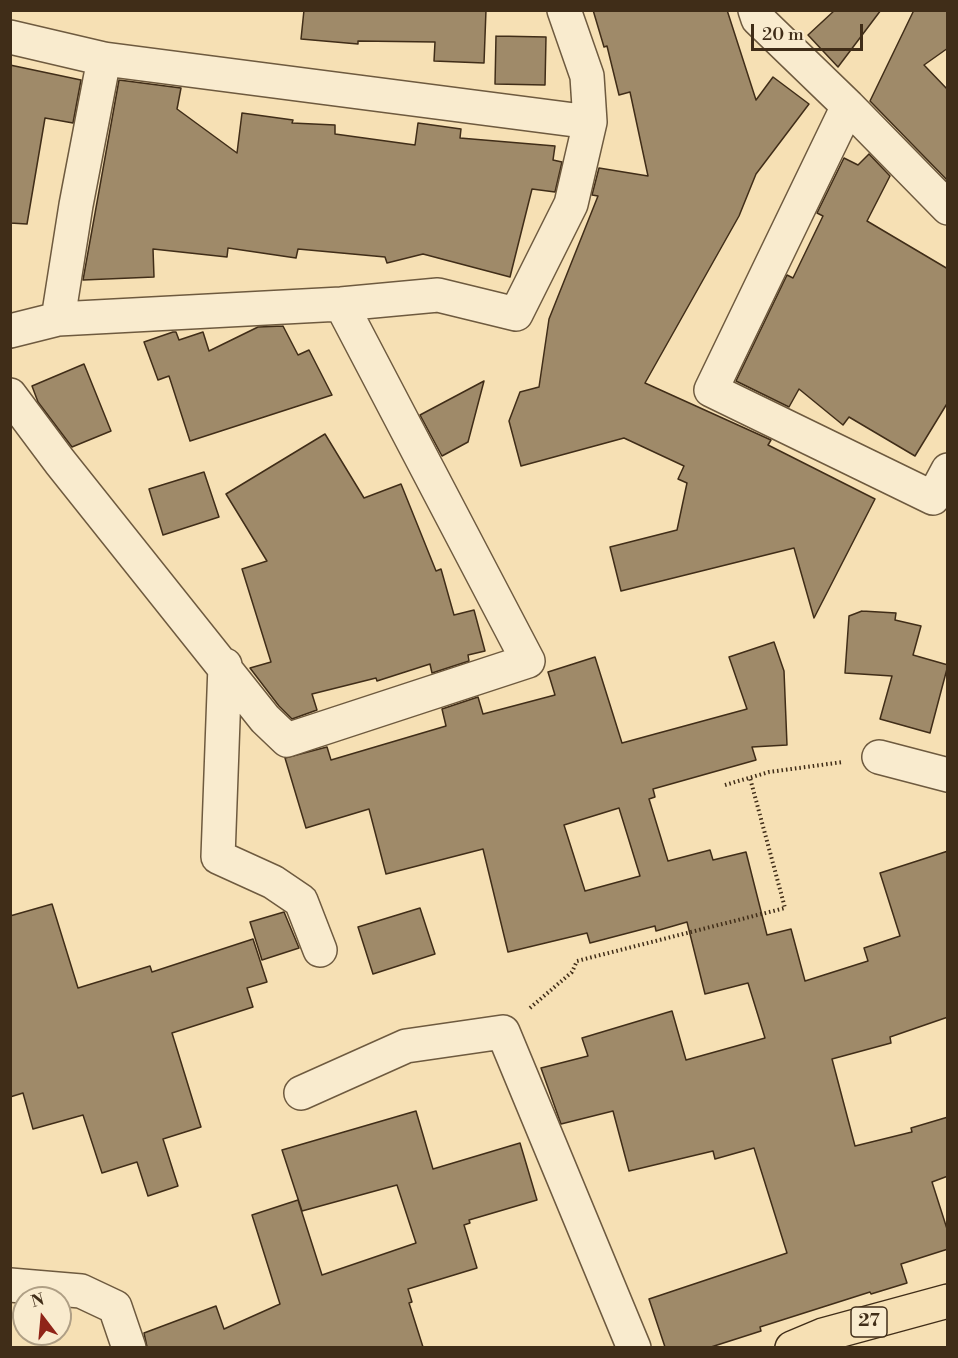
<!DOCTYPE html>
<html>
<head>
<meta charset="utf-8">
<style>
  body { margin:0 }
  #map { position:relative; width:958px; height:1358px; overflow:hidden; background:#f6e0b4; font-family:"Libre Bodoni",serif }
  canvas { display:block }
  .frame { position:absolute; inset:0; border:12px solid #402d18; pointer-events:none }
  .north { position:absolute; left:12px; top:1286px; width:60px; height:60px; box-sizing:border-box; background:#f9ebce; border:2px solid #af9f85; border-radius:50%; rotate:344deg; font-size:16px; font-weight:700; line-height:24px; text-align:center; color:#402d18 }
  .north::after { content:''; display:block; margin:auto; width:21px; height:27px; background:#8f2418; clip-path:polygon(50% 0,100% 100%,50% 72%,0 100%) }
  .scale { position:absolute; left:751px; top:24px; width:112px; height:27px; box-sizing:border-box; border:3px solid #402d18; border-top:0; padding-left:8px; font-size:18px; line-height:21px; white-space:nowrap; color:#402d18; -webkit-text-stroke:4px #f9ebce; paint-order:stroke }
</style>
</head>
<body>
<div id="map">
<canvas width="958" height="1358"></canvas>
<div class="frame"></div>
<div class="north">N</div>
<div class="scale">20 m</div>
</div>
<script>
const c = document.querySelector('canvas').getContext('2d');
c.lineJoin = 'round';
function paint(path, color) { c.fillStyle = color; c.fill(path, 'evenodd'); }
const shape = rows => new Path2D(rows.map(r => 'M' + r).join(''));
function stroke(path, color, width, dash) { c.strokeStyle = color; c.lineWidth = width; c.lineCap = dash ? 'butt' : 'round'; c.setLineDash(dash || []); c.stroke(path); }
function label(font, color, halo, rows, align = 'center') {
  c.font = font + ' "Libre Bodoni",serif'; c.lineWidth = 6; c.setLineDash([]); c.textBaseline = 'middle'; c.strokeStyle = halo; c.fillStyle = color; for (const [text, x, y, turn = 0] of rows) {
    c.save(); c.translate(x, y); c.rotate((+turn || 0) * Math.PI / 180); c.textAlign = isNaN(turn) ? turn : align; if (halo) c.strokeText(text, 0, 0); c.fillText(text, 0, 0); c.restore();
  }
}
const building = shape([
  [304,10,486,10,484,63,434,61,435,42,358,41,358,44,301,39,304,10],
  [593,10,727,10,756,100,773,77,809,104,756,174,739,216,645,383,771,440,768,445,875,499,814,618,794,548,621,591,610,547,677,530,687,483,678,479,684,466,624,438,521,466,509,421,520,392,539,387,549,319,598,196,592,195,599,168,648,176,630,92,619,95,607,46,604,47,593,10],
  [835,10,881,10,838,67,808,35,835,10],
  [914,10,948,10,948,48,924,65,948,90,948,181,870,101,914,10],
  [496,36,546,37,545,85,495,84,496,36],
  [10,65,81,80,73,123,45,118,27,224,10,223,10,65],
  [119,80,181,88,177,109,237,153,242,113,293,120,292,123,335,125,335,134,415,145,418,123,461,129,460,138,555,146,553,160,562,162,555,192,532,189,510,277,423,254,387,263,385,257,298,249,296,258,228,248,227,257,153,249,154,277,83,280,119,80],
  [869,154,890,176,867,221,948,269,948,402,915,456,849,417,843,425,799,389,789,407,736,381,787,275,793,278,823,216,817,213,844,158,858,165,869,154],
  [283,326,298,355,309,350,332,395,190,441,169,376,158,380,144,342,173,332,176,332,179,340,203,332,209,351,258,327,283,326],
  [84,364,111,431,72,447,38,402,32,386,84,364],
  [484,381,468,442,442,456,420,415,484,381],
  [325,434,364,498,401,484,436,571,441,569,454,615,474,610,485,651,468,655,469,661,432,673,430,664,377,681,376,678,312,694,317,710,292,719,279,706,250,668,271,662,242,569,267,561,226,494,325,434],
  [204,472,219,517,163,535,149,489,204,472],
  [862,611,896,613,895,620,921,626,913,655,948,665,930,733,880,719,892,676,845,673,849,616,862,611],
  [774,642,784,671,787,745,752,747,756,760,653,789,655,797,649,799,668,861,710,850,713,860,746,852,767,935,791,929,805,981,868,961,864,948,900,936,880,873,948,851,948,1017,890,1037,891,1043,832,1059,855,1146,912,1132,911,1128,948,1117,948,1176,932,1182,948,1232,948,1249,901,1264,907,1283,871,1294,870,1292,760,1327,761,1331,711,1347,665,1347,649,1299,787,1253,754,1148,715,1159,713,1151,629,1171,613,1111,561,1124,541,1068,588,1056,582,1038,672,1011,686,1060,765,1038,748,983,705,994,687,922,656,931,655,926,590,943,587,933,508,952,483,849,386,874,369,809,306,828,285,758,327,747,331,760,446,726,442,709,478,697,483,714,555,695,548,672,595,657,622,743,747,709,729,657,774,642],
  [619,808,640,876,585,891,564,825,619,808],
  [52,904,78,988,150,966,152,972,253,939,267,982,247,988,253,1007,172,1033,201,1127,163,1139,178,1186,148,1196,137,1162,102,1173,83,1115,33,1129,23,1093,10,1097,10,916,52,904],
  [420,908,435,954,373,974,358,927,420,908],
  [284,912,299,948,262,960,250,922,284,912],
  [416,1111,433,1169,520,1143,537,1200,469,1220,470,1223,464,1225,477,1268,408,1289,412,1302,409,1303,423,1347,147,1347,144,1333,216,1306,224,1329,280,1304,252,1215,298,1200,322,1275,416,1243,397,1185,302,1211,282,1150,416,1111]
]);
paint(building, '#9f8a69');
stroke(building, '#402d18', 1.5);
const minor = shape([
  [755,10,758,19,848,106],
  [10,37,104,59,590,122],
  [948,208,848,106,711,390,933,498,948,470],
  [58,319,76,205,104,59],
  [10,331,58,319,341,304,438,295,516,314,571,204,590,122,587,76,564,10],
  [10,395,60,462,265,719,287,740,528,661,341,304],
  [225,665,218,857,273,882,301,901,320,950],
  [879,757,948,775],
  [301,1093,406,1046,503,1032,634,1348],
  [10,1285,81,1291,115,1307,129,1348]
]);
const major = shape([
  [792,1348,823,1335,948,1301]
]);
stroke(minor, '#6e5a3f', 36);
stroke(major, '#402d18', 36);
stroke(shape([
  [725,785,769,772,843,762],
  [530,1008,572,972,577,961,785,908,750,778]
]), '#402d18', 4, [1.5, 3]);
stroke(minor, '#f9ebce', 33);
stroke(major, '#f6e0b4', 33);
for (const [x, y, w] of [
  [869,1322,36]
]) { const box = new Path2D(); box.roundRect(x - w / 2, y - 15, w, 30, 4.5); c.fillStyle = '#f9ebce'; c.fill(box); stroke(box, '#402d18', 1.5); }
label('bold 18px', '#402d18', null, [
  ["27",869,1322]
]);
</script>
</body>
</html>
